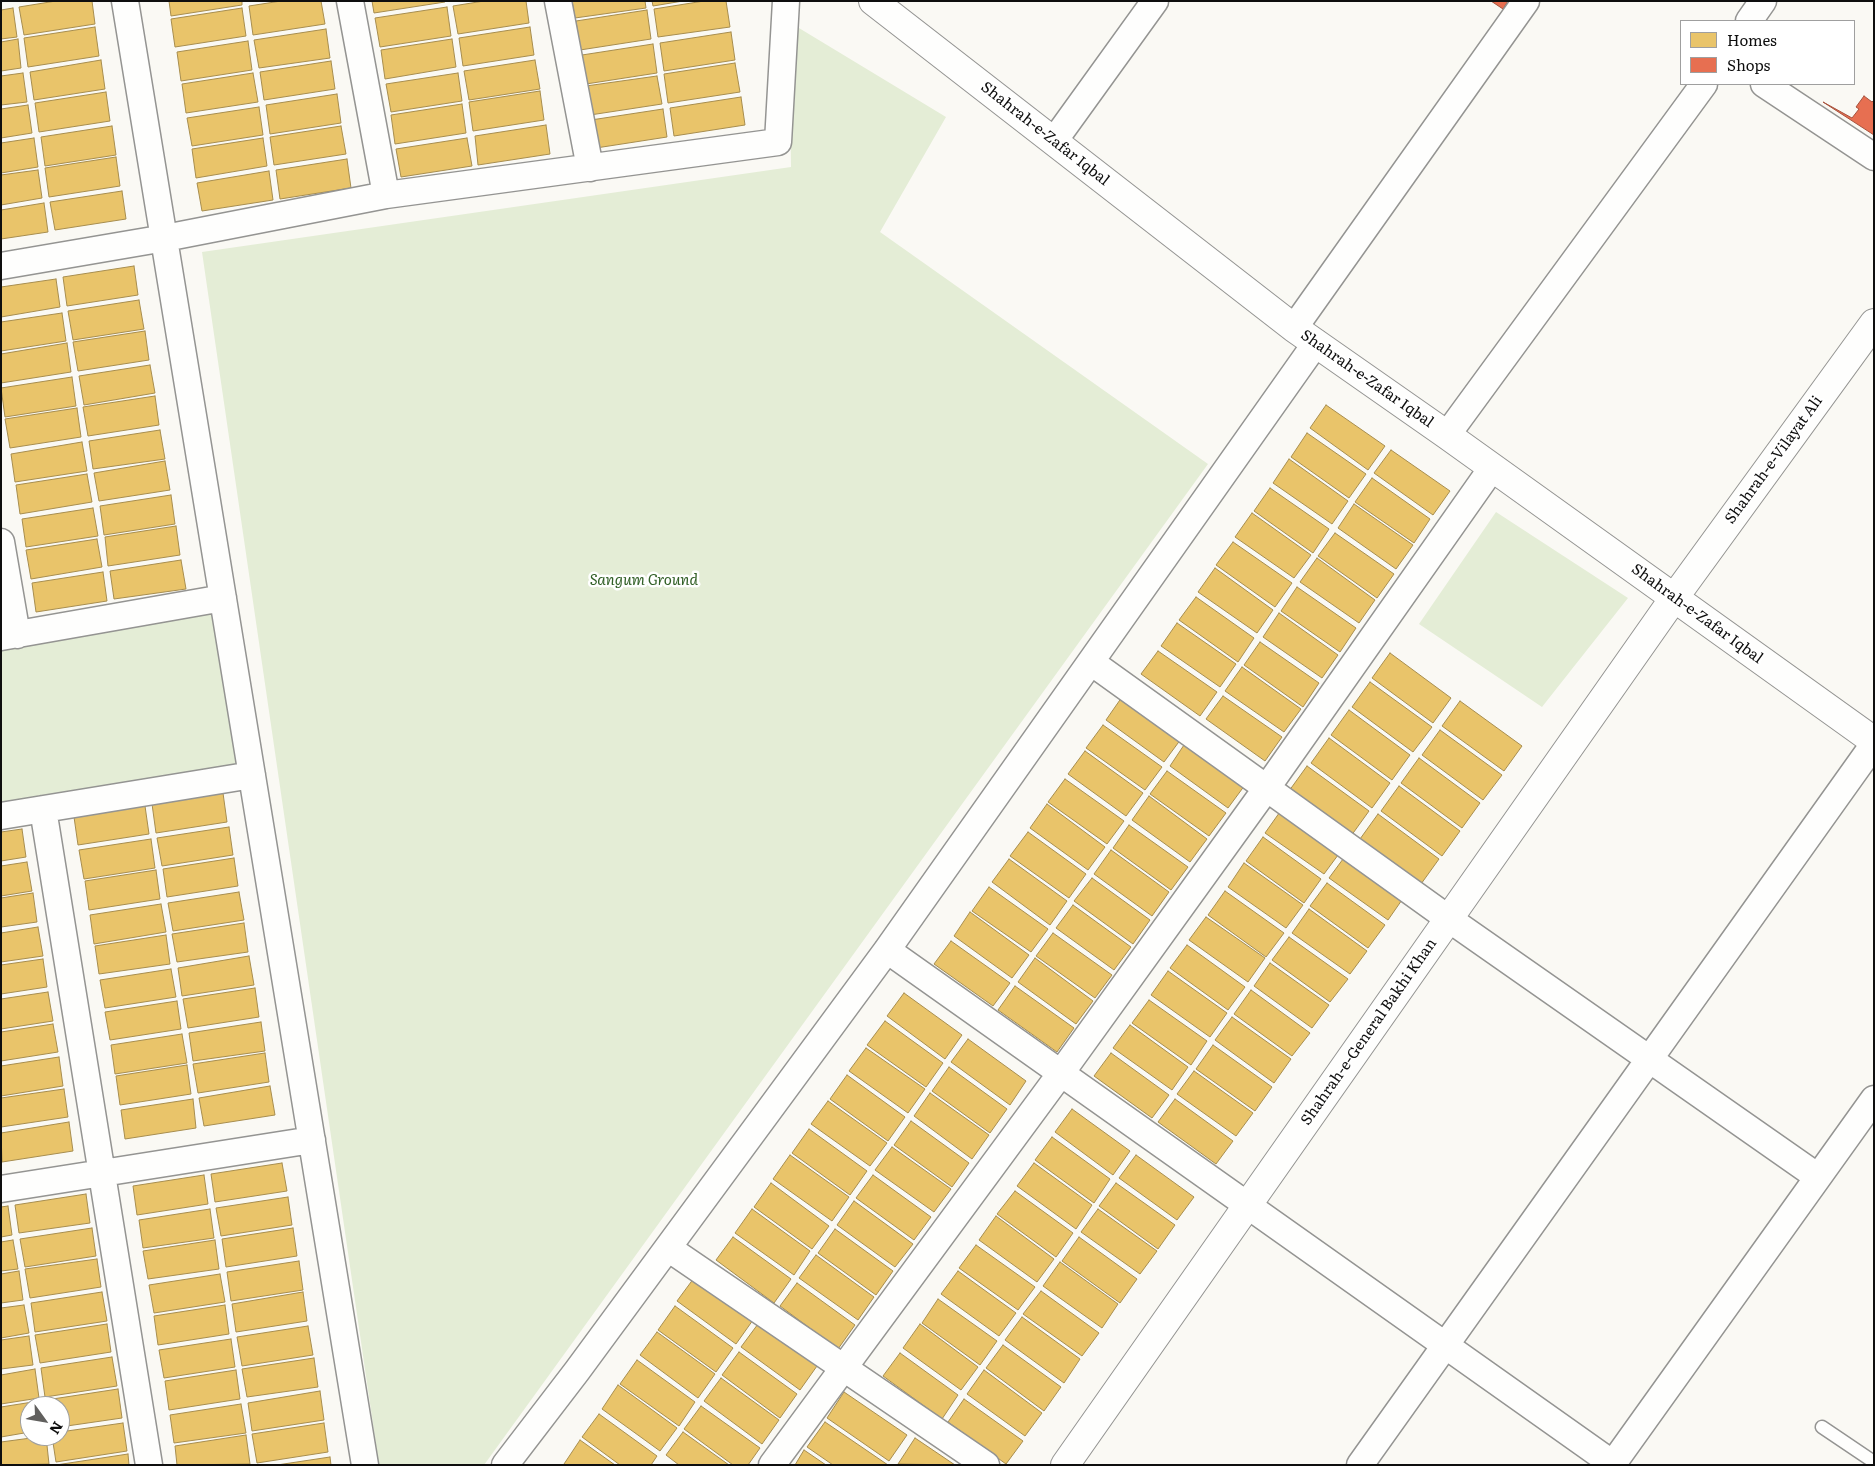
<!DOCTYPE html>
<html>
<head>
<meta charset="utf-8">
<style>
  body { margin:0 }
  #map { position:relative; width:1875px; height:1466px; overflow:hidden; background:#faf9f4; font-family:Literata,serif }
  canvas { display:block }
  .frame { position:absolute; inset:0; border:2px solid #0e0e0e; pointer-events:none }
  .legend { position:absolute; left:1680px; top:20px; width:175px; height:65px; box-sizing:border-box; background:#fff; border:1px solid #9f9f9f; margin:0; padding:6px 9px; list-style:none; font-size:15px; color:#0e0e0e }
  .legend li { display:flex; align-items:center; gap:10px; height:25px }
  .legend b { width:25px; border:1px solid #9f9f9f }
  .north { position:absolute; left:20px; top:1396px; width:50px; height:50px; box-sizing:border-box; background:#fff; border:1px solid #9f9f9f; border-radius:50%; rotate:122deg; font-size:14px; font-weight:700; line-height:20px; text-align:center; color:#0e0e0e }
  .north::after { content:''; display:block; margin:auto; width:18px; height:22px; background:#61605e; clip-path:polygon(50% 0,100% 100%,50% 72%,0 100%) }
</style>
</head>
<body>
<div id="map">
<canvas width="1875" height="1466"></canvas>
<div class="frame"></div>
<ul class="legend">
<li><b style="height:14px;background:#e9c46a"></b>Homes</li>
<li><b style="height:14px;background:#e76f51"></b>Shops</li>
</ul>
<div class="north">N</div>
</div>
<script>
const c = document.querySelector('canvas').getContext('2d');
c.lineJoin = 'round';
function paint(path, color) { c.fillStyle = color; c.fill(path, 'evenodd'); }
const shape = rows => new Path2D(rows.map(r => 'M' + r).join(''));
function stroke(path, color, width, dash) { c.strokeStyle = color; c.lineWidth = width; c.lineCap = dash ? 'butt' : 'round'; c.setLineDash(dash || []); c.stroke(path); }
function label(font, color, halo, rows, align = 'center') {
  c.font = font + ' Literata,serif'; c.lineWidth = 5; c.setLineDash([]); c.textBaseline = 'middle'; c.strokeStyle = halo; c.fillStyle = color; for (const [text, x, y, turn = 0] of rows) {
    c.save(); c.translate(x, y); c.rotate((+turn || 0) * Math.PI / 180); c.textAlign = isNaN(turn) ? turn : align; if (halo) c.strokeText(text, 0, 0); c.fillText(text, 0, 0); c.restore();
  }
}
paint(shape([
  [789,22,946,117,880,232,1208,464,484,1465,379,1465,202,252,791,167],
  [1496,512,1628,598,1542,707,1419,624],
  [223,598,252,775,1,816,1,636]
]), '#e4edd6');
const homes = shape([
  [56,1,92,1,95,24,24,35,19,7,56,1],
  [169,1,242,1,242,5,171,16,169,1],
  [281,1,321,1,325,24,253,35,249,6,281,1],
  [372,1,445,1,445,2,374,13,372,1],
  [484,1,526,1,529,23,458,34,453,6,484,1],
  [572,1,645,1,646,8,575,18,572,1],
  [652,1,683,1,653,6,652,1],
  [704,1,726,1,730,27,658,37,654,9,704,1],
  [447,7,451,36,380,47,375,18,447,7],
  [13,8,17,37,1,39,1,10,13,8],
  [242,8,246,36,175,47,171,19,242,8],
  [647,10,651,39,580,50,576,21,647,10],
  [95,27,99,56,28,67,24,38,95,27],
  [530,27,534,55,463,66,459,38,530,27],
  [326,29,330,58,259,68,254,40,326,29],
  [731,32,735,60,664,71,660,43,731,32],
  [18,39,21,68,1,71,1,42,18,39],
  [452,39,456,67,385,79,381,50,452,39],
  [248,41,252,70,181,81,177,52,248,41],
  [653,44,657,73,586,84,582,55,653,44],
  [101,60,105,89,34,100,30,72,101,60],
  [535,60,540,89,469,100,464,71,535,60],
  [331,61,335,89,264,100,260,72,331,61],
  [735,63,740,92,668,103,664,74,735,63],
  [23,73,27,102,1,105,1,76,23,73],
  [253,73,258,102,186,113,182,84,253,73],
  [458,73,462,101,391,112,386,84,458,73],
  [657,76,662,104,590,115,586,86,657,76],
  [540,91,544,120,473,131,469,102,540,91],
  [106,92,110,121,39,132,35,103,106,92],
  [337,94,341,123,270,134,266,105,337,94],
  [741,97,745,125,674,136,670,108,741,97],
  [462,104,466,133,395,144,391,115,462,104],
  [28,105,32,133,1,138,1,109,28,105],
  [259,107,263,135,192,146,187,118,259,107],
  [663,109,667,137,596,148,591,120,663,109],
  [546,125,550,154,478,165,475,136,546,125],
  [112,126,116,155,45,166,41,137,112,126],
  [341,126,346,154,274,165,270,137,341,126],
  [34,138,38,167,1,173,1,143,34,138],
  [263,138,267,166,196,178,192,149,263,138],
  [467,138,472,166,401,177,396,149,467,138],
  [116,157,120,186,49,197,45,168,116,157],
  [347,159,351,188,280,199,276,170,347,159],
  [38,170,42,198,1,205,1,175,38,170],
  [269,171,273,200,202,211,197,183,269,171],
  [122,191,126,219,55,230,50,202,122,191],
  [44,203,48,232,1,239,1,210,44,203],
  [134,266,138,295,67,306,63,277,134,266],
  [56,279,60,307,1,317,1,287,56,279],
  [139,300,144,329,73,340,68,311,139,300],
  [62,313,66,341,1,351,1,322,62,313],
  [145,331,149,360,78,371,73,342,145,331],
  [67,343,71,372,1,383,1,354,67,343],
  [150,365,155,393,84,405,79,376,150,365],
  [72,377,76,406,5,417,1,388,72,377],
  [155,396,159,425,88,436,83,407,155,396],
  [1326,405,1385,446,1368,470,1310,428,1326,405],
  [77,408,81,437,10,448,5,419,77,408],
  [160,430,165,459,93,469,89,441,160,430],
  [1307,433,1366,474,1349,498,1291,457,1307,433],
  [82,442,87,471,15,482,11,454,82,442],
  [1391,450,1450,491,1433,515,1374,473,1391,450],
  [1289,459,1348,501,1332,524,1273,483,1289,459],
  [165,461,170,490,99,501,94,473,165,461],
  [87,474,92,502,20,514,16,485,87,474],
  [1372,478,1430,519,1414,543,1355,502,1372,478],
  [1270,488,1329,529,1313,553,1254,511,1270,488],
  [171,495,175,524,104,535,100,506,171,495],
  [1354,504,1413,545,1396,569,1338,528,1354,504],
  [93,508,98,536,26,547,22,519,93,508],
  [1252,513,1311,555,1294,578,1235,537,1252,513],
  [176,526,180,555,108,566,105,537,176,526],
  [1335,533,1394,574,1377,598,1318,556,1335,533],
  [97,539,102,567,31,579,26,550,97,539],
  [1233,542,1292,583,1275,607,1216,565,1233,542],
  [1317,558,1375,600,1359,623,1300,582,1317,558],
  [181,560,186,589,114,599,110,571,181,560],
  [1215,568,1273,610,1257,633,1198,592,1215,568],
  [103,572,107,601,36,612,32,583,103,572],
  [1297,587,1356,628,1340,652,1281,611,1297,587],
  [1196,597,1254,638,1238,662,1179,620,1196,597],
  [1279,613,1338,655,1322,678,1263,637,1279,613],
  [1177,623,1236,664,1220,687,1161,646,1177,623],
  [1260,642,1319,683,1303,707,1244,665,1260,642],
  [1158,651,1217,692,1200,716,1141,674,1158,651],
  [1390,653,1451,698,1433,723,1372,678,1390,653],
  [1242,667,1301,709,1284,732,1225,691,1242,667],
  [1370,682,1432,727,1413,752,1352,707,1370,682],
  [1223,696,1282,737,1265,761,1206,719,1223,696],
  [1122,697,1181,739,1164,762,1106,720,1122,697],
  [1460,701,1522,746,1504,771,1442,726,1460,701],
  [1349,710,1410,755,1392,780,1331,735,1349,710],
  [1103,725,1162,767,1145,790,1086,748,1103,725],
  [1440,730,1502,775,1483,800,1422,755,1440,730],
  [1329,738,1390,783,1372,808,1311,763,1329,738],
  [1186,742,1245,785,1228,808,1170,766,1186,742],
  [1085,751,1143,793,1126,816,1068,774,1085,751],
  [1419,758,1480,803,1462,828,1401,783,1419,758],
  [1307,766,1369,811,1351,836,1289,791,1307,766],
  [1167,771,1226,813,1209,836,1150,794,1167,771],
  [1065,779,1124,821,1107,844,1048,802,1065,779],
  [1399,786,1460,831,1442,856,1381,811,1399,786],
  [223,793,227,822,156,833,152,804,223,793],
  [1149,796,1207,839,1190,862,1132,820,1149,796],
  [1047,804,1105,847,1088,870,1030,828,1047,804],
  [145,806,149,834,78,845,74,817,145,806],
  [1282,809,1341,851,1324,874,1265,833,1282,809],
  [1378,814,1439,859,1421,884,1360,839,1378,814],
  [1129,825,1188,867,1171,890,1113,848,1129,825],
  [229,827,233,855,162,866,157,838,229,827],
  [22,829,26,857,1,861,1,832,22,829],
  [1028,832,1086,874,1069,898,1010,856,1028,832],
  [1263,837,1321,879,1304,903,1246,861,1263,837],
  [151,839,155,868,84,879,79,850,151,839],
  [1111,850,1169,892,1152,916,1094,874,1111,850],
  [1346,855,1404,897,1388,920,1329,878,1346,855],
  [234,858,238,886,167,897,163,869,234,858],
  [1009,859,1067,901,1050,925,992,882,1009,859],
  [27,862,32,891,1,896,1,866,27,862],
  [1244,863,1303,905,1286,928,1228,887,1244,863],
  [156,870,160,899,89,910,85,881,156,870],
  [1092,878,1150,920,1133,944,1074,901,1092,878],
  [1327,883,1385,925,1368,948,1310,906,1327,883],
  [989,887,1048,929,1031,952,972,911,989,887],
  [1225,891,1284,933,1266,957,1208,915,1225,891],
  [239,892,244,920,173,931,168,903,239,892],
  [33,893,37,922,1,927,1,898,33,893],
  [161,904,166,932,94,944,90,915,161,904],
  [1073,905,1131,947,1114,970,1056,928,1073,905],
  [1309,909,1367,951,1350,974,1292,933,1309,909],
  [970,912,1029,955,1012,978,954,936,970,912],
  [1206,917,1265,958,1248,982,1189,940,1206,917],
  [244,923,248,952,177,962,172,934,244,923],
  [38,927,43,956,1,962,1,933,38,927],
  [1053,933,1112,975,1095,998,1036,956,1053,933],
  [166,935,170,964,99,974,95,946,166,935],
  [1289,937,1348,979,1330,1002,1272,960,1289,937],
  [951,941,1010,983,993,1006,934,964,951,941],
  [1187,945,1245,987,1228,1010,1170,968,1187,945],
  [249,956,254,985,182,996,178,968,249,956],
  [1035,958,1093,1001,1076,1024,1018,982,1035,958],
  [43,959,47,987,1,994,1,965,43,959],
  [1270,963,1329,1005,1312,1028,1254,986,1270,963],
  [171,969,176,997,105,1008,100,980,171,969],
  [1168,971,1227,1013,1210,1037,1151,995,1168,971],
  [1015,986,1074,1028,1057,1052,998,1010,1015,986],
  [255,988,259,1017,188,1028,183,999,255,988],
  [1251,990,1310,1033,1292,1056,1234,1014,1251,990],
  [48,992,53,1021,1,1029,1,999,48,992],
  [904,993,962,1035,945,1059,887,1016,904,993],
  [1149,1000,1207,1041,1191,1065,1132,1023,1149,1000],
  [177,1001,181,1029,110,1040,105,1012,177,1001],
  [1232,1017,1291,1059,1274,1083,1215,1040,1232,1017],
  [885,1021,943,1063,926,1087,867,1045,885,1021],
  [261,1022,265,1051,193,1061,189,1033,261,1022],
  [53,1024,58,1052,1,1061,1,1032,53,1024],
  [1130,1025,1188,1067,1172,1090,1113,1048,1130,1025],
  [182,1034,187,1063,115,1074,111,1045,182,1034],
  [968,1039,1026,1081,1010,1105,951,1062,968,1039],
  [1213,1045,1272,1087,1255,1111,1196,1069,1213,1045],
  [866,1048,925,1089,908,1113,849,1071,866,1048],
  [265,1053,269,1082,198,1093,193,1064,265,1053],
  [1111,1053,1169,1095,1152,1118,1094,1076,1111,1053],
  [59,1057,63,1086,1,1096,1,1066,59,1057],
  [187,1065,191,1094,120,1105,116,1076,187,1065],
  [949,1067,1007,1109,990,1133,932,1091,949,1067],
  [1194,1071,1253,1113,1236,1136,1177,1094,1194,1071],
  [847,1075,905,1117,888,1141,830,1099,847,1075],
  [270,1086,275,1115,204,1126,199,1098,270,1086],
  [64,1089,68,1117,1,1127,1,1098,64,1089],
  [930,1093,989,1135,972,1159,914,1116,930,1093],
  [193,1099,196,1128,125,1139,121,1110,193,1099],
  [1175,1099,1233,1141,1216,1164,1158,1122,1175,1099],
  [828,1101,887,1143,870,1166,811,1124,828,1101],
  [1072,1109,1130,1151,1113,1175,1055,1132,1072,1109],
  [911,1121,969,1163,952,1187,894,1145,911,1121],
  [69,1122,73,1151,2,1162,1,1133,69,1122],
  [809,1129,867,1171,850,1195,792,1153,809,1129],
  [1052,1137,1110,1179,1094,1203,1035,1160,1052,1137],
  [892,1147,951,1189,934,1212,875,1170,892,1147],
  [790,1155,849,1197,832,1221,773,1179,790,1155],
  [1136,1155,1194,1197,1177,1220,1119,1178,1136,1155],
  [282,1163,287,1191,215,1202,211,1174,282,1163],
  [1034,1163,1092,1205,1076,1229,1017,1186,1034,1163],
  [204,1175,208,1204,137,1215,133,1186,204,1175],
  [873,1175,931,1217,914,1240,856,1198,873,1175],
  [771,1183,829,1226,812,1249,754,1207,771,1183],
  [1116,1183,1175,1225,1158,1249,1099,1206,1116,1183],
  [1015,1191,1073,1233,1056,1257,997,1214,1015,1191],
  [86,1194,90,1223,19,1233,15,1205,86,1194],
  [288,1197,292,1225,221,1236,216,1208,288,1197],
  [854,1201,913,1244,895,1267,837,1225,854,1201],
  [8,1206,12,1235,1,1237,1,1207,8,1206],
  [210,1209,214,1238,143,1248,139,1220,210,1209],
  [752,1209,810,1251,794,1275,735,1233,752,1209],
  [1098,1209,1157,1251,1140,1274,1081,1232,1098,1209],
  [996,1216,1054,1259,1037,1282,979,1240,996,1216],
  [92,1228,96,1256,25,1267,20,1239,92,1228],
  [293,1228,297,1256,226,1267,222,1239,293,1228],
  [835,1229,893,1271,876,1295,818,1253,835,1229],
  [733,1237,791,1279,774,1303,716,1260,733,1237],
  [1079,1237,1137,1279,1120,1303,1062,1261,1079,1237],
  [13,1240,18,1269,1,1271,1,1242,13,1240],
  [215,1240,219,1269,148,1279,143,1251,215,1240],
  [976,1245,1035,1287,1018,1310,959,1268,976,1245],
  [816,1255,874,1297,858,1320,799,1278,816,1255],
  [97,1259,101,1287,30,1298,25,1269,97,1259],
  [299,1261,303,1290,231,1301,227,1272,299,1261],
  [1060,1262,1118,1304,1102,1328,1043,1286,1060,1262],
  [19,1271,23,1300,1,1303,1,1274,19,1271],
  [958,1271,1016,1313,999,1336,941,1294,958,1271],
  [220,1274,225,1302,154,1313,149,1285,220,1274],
  [694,1278,753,1320,736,1344,677,1301,694,1278],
  [797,1283,855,1325,838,1349,780,1306,797,1283],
  [1041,1291,1099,1333,1082,1356,1023,1314,1041,1291],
  [102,1292,107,1321,35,1332,31,1303,102,1292],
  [303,1292,307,1321,236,1332,232,1304,303,1292],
  [938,1299,997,1341,980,1365,922,1323,938,1299],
  [24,1305,29,1333,1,1338,1,1308,24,1305],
  [225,1305,229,1334,158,1345,154,1316,225,1305],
  [675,1306,733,1348,716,1372,658,1330,675,1306],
  [1022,1317,1080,1359,1064,1383,1005,1340,1022,1317],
  [107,1324,111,1352,40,1363,35,1335,107,1324],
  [758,1324,817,1366,800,1390,741,1347,758,1324],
  [920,1324,978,1367,961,1390,903,1348,920,1324],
  [308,1326,313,1355,242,1366,237,1337,308,1326],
  [657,1332,715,1374,698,1398,640,1355,657,1332],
  [29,1336,33,1365,1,1369,1,1340,29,1336],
  [231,1339,235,1367,164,1378,159,1350,231,1339],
  [1003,1345,1061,1387,1044,1411,986,1368,1003,1345],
  [739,1352,797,1394,780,1418,722,1375,739,1352],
  [900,1353,958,1395,942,1419,883,1376,900,1353],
  [112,1357,117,1386,45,1397,41,1368,112,1357],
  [314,1358,318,1387,247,1397,242,1369,314,1358],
  [637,1360,695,1402,679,1426,620,1384,637,1360],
  [35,1369,39,1398,1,1404,1,1375,35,1369],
  [236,1370,240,1399,169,1410,165,1381,236,1370],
  [984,1370,1042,1413,1025,1436,967,1394,984,1370],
  [721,1378,779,1420,762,1444,704,1401,721,1378],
  [618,1385,677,1428,660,1451,602,1409,618,1385],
  [118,1389,122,1418,60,1427,60,1406,47,1406,46,1400,118,1389],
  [320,1391,324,1420,252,1431,248,1403,320,1391],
  [844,1392,907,1435,889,1461,827,1418,844,1392],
  [964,1399,1023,1441,1006,1464,948,1422,964,1399],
  [39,1401,40,1406,30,1406,30,1432,1,1437,1,1407,39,1401],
  [241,1404,246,1433,174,1443,170,1415,241,1404],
  [701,1406,760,1448,748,1465,733,1465,684,1429,701,1406],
  [599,1414,657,1456,651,1465,620,1465,582,1437,599,1414],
  [825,1422,888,1465,833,1465,807,1447,825,1422],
  [123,1423,127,1451,56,1462,52,1436,60,1436,60,1432,123,1423],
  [324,1423,328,1452,257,1463,252,1434,324,1423],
  [683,1432,729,1465,679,1465,666,1455,683,1432],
  [246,1435,250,1464,177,1465,175,1446,246,1435],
  [46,1436,49,1464,1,1465,1,1442,46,1436],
  [915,1438,955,1465,898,1464,915,1438],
  [580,1440,615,1465,565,1465,564,1464,580,1440],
  [804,1450,826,1465,795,1465,804,1450],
  [128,1454,129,1465,56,1465,128,1454],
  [330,1457,331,1465,277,1465,330,1457]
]);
paint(homes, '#e9c46a');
stroke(homes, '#a78d4e', 1);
const shops = shape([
  [1491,1,1508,1,1503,9,1491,1],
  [1864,96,1872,102,1874,100,1874,135,1823,102,1852,118,1859,109,1856,107,1864,96]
]);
paint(shops, '#e76f51');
stroke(shops, '#a6523d', 1);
const service = shape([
  [1822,1427,1874,1462]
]);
const minor = shape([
  [125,1,365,1465],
  [350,1,386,195],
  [558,1,590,168],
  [1749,21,1763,1],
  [1764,84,1874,157],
  [1054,141,1155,1],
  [1,266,165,238,386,195,778,142,786,1],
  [1294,328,1526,1],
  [1447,435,1704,84],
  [1,542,17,635],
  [1,637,223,598],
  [1091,662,1449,919,1818,1177],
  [43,809,149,1465],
  [1,816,252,775],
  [887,950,1613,1464],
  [1,1189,312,1140],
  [668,1248,986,1465],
  [505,1465,577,1371,887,950,1316,343],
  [772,1465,1061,1073,1266,789,1492,468],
  [1360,1465,1874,744],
  [1612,1465,1874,1099]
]);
const tertiary = shape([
  [873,1,1294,328,1447,435,1874,741],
  [1065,1465,1674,598,1874,323]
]);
stroke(service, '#949492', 15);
stroke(minor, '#949492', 29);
stroke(tertiary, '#949492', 30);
stroke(service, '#fefefd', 12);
stroke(minor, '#fefefd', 26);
stroke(tertiary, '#fefefd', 28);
label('15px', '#0e0e0e', '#fff', [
  ["Shahrah-e-Zafar Iqbal",1045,134,38],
  ["Shahrah-e-Zafar Iqbal",1367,379,35],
  ["Shahrah-e-Vilayat Ali",1774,460,-54],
  ["Shahrah-e-Zafar Iqbal",1697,614,36],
  ["Shahrah-e-General Bakhi Khan",1369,1032,-55]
]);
label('italic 15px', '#315f26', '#fff', [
  ["Sangum Ground",644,581]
]);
</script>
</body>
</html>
